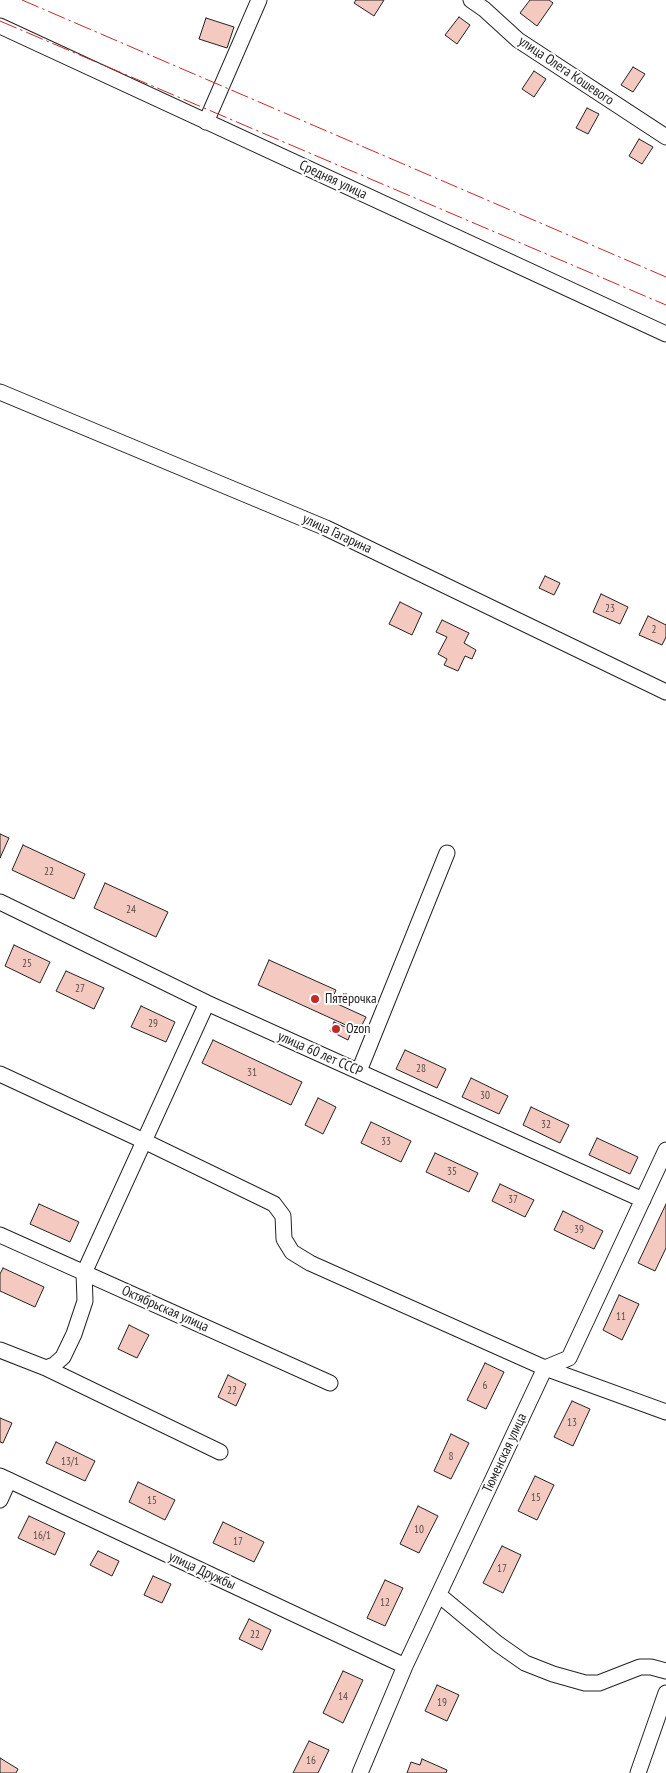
<!DOCTYPE html>
<html>
<head>
<meta charset="utf-8">
<style>
  body { margin:0 }
  canvas { display:block; background:#fff }
</style>
</head>
<body>
<canvas width="666" height="1773"></canvas>
<script>
const c = document.querySelector('canvas').getContext('2d');
c.lineJoin = 'round';
function paint(path, color) { c.fillStyle = color; c.fill(path, 'evenodd'); }
const shape = rows => new Path2D(rows.map(r => 'M' + r).join(''));
function stroke(path, color, width, dash) { c.strokeStyle = color; c.lineWidth = width; c.lineCap = dash ? 'butt' : 'round'; c.setLineDash(dash || []); c.stroke(path); }
function label(font, color, halo, rows, align = 'center') {
  c.font = font + ' "PT Sans Narrow",sans-serif'; c.lineWidth = 4; c.setLineDash([]); c.textBaseline = 'middle'; c.strokeStyle = halo; c.fillStyle = color; for (const [text, x, y, turn = 0] of rows) {
    c.save(); c.translate(x, y); c.rotate((+turn || 0) * Math.PI / 180); c.textAlign = isNaN(turn) ? turn : align; if (halo) c.strokeText(text, 0, 0); c.fillText(text, 0, 0); c.restore();
  }
}
const building = shape([
  [356,0,384,0,374,16,354,3,356,0],
  [530,0,549,0,553,3,537,26,520,13,530,0],
  [459,17,470,25,457,44,445,35,459,17],
  [206,18,234,27,227,48,199,39,206,18],
  [633,67,645,74,633,92,621,85,633,67],
  [534,71,546,79,534,97,522,89,534,71],
  [587,108,599,114,588,134,576,128,587,108],
  [639,139,653,147,642,164,629,156,639,139],
  [545,576,560,583,554,595,539,588,545,576],
  [601,594,628,607,620,624,593,612,601,594],
  [400,602,422,613,412,635,389,624,400,602],
  [648,616,666,625,666,637,662,645,639,635,648,616],
  [442,620,469,633,464,643,476,650,472,659,465,656,458,671,444,665,447,659,438,654,447,637,436,632,442,620],
  [0,834,9,838,0,858,0,834],
  [23,845,85,874,74,899,12,870,23,845],
  [105,883,168,912,156,937,94,908,105,883],
  [14,945,50,962,40,983,5,966,14,945],
  [269,960,336,990,331,1001,366,1017,359,1031,258,985,269,960],
  [66,971,104,988,94,1009,56,991,66,971],
  [141,1006,175,1022,166,1042,131,1027,141,1006],
  [334,1022,352,1030,348,1040,330,1031,334,1022],
  [213,1040,302,1082,291,1105,202,1063,213,1040],
  [405,1050,446,1069,437,1088,396,1069,405,1050],
  [471,1078,508,1096,499,1114,462,1097,471,1078],
  [318,1098,336,1107,323,1134,305,1125,318,1098],
  [531,1107,569,1125,560,1143,523,1125,531,1107],
  [371,1122,411,1141,401,1162,361,1143,371,1122],
  [597,1138,638,1157,630,1174,589,1155,597,1138],
  [435,1153,478,1173,469,1192,426,1172,435,1153],
  [500,1184,534,1200,525,1217,492,1201,500,1184],
  [39,1204,79,1222,70,1242,30,1224,39,1204],
  [666,1204,666,1248,655,1271,638,1263,666,1204],
  [563,1211,603,1231,594,1249,554,1230,563,1211],
  [3,1268,44,1287,35,1307,0,1291,0,1274,3,1268],
  [619,1295,639,1304,622,1340,603,1330,619,1295],
  [129,1325,149,1335,137,1358,118,1349,129,1325],
  [485,1363,504,1372,486,1409,467,1400,485,1363],
  [228,1375,246,1384,236,1406,218,1397,228,1375],
  [572,1401,590,1409,573,1446,554,1437,572,1401],
  [0,1418,12,1423,3,1443,0,1442,0,1418],
  [451,1434,469,1443,451,1479,434,1471,451,1434],
  [56,1442,95,1461,85,1481,46,1463,56,1442],
  [535,1476,554,1485,537,1520,518,1511,535,1476],
  [138,1482,175,1500,165,1520,129,1502,138,1482],
  [418,1506,438,1516,419,1553,400,1544,418,1506],
  [29,1516,65,1533,55,1555,18,1538,29,1516],
  [223,1522,264,1542,254,1562,213,1543,223,1522],
  [502,1546,521,1555,503,1593,483,1583,502,1546],
  [98,1551,119,1561,112,1576,90,1565,98,1551],
  [153,1576,171,1584,162,1603,144,1595,153,1576],
  [385,1580,403,1588,385,1626,367,1618,385,1580],
  [249,1619,271,1630,262,1650,239,1639,249,1619],
  [343,1671,363,1680,343,1723,323,1713,343,1671],
  [437,1685,459,1695,447,1721,425,1711,437,1685],
  [309,1741,329,1750,318,1773,293,1773,309,1741],
  [0,1758,18,1769,16,1773,0,1773,0,1758],
  [422,1759,447,1770,446,1773,407,1773,411,1762,420,1765,422,1759]
]);
paint(building, '#f3c9c0');
stroke(building, '#222', 1);
const minor = shape([
  [471,0,484,9,518,40,666,137],
  [0,26,666,334],
  [206,122,259,0],
  [0,392,326,528,666,692],
  [0,902,207,1003,643,1200],
  [359,1071,447,853],
  [0,1074,144,1141,274,1204,283,1216,284,1239,292,1252,310,1263,545,1368,666,1412],
  [0,1235,330,1383],
  [0,1350,46,1368,54,1365,63,1357,74,1334,85,1301,84,1273,207,1003],
  [46,1368,220,1452],
  [0,1476,405,1666],
  [0,1500,9,1480],
  [439,1595,498,1644,525,1663,553,1674,585,1683,599,1683,640,1667,651,1667,666,1671],
  [360,1773,405,1666,545,1368,569,1358,666,1150],
  [638,1773,666,1693]
]);
stroke(minor, '#222', 17);
stroke(minor, '#fff', 15);
stroke(shape([
  [22,0,666,277],
  [0,21,666,305]
]), '#c62828', 1, [18, 4, 2.5, 4]);
for (const [x, y, r, color] of [
  [315,999,5,"#c62828"],
  [336,1029,5,"#c62828"]
]) { const dot = new Path2D(); dot.arc(x, y, r, 0, 2 * Math.PI); c.fillStyle = color; c.fill(dot); stroke(dot, '#fff', 2); }
label('11px', '#564c4a', null, [
  ["23",610,609],
  ["2",654,630],
  ["22",49,872],
  ["24",131,910],
  ["25",27,964],
  ["27",80,989],
  ["29",153,1024],
  ["28",421,1069],
  ["31",252,1073],
  ["30",485,1096],
  ["32",546,1125],
  ["33",386,1142],
  ["35",452,1172],
  ["37",513,1200],
  ["39",579,1230],
  ["11",621,1317],
  ["6",485,1386],
  ["22",232,1391],
  ["13",572,1423],
  ["8",451,1457],
  ["13/1",70,1462],
  ["15",536,1498],
  ["15",152,1501],
  ["10",419,1530],
  ["16/1",42,1536],
  ["17",238,1542],
  ["17",502,1569],
  ["12",385,1603],
  ["22",255,1635],
  ["14",343,1697],
  ["19",442,1703],
  ["16",311,1761]
]);
label('14px', '#222', '#fff', [
  ["улица Олега Кошевого",566,71,34],
  ["Средняя улица",333,180,25],
  ["улица Гагарина",337,534,25],
  ["улица 60 лет СССР",320,1054,24],
  ["Октябрьская улица",165,1309,24],
  ["Тюменская улица",505,1453,-65],
  ["улица Дружбы",202,1571,25]
]);
label('14px', '#222', '#fff', [
  ["Пятёрочка",325,999],
  ["Ozon",346,1029]
], 'left');
</script>
</body>
</html>
